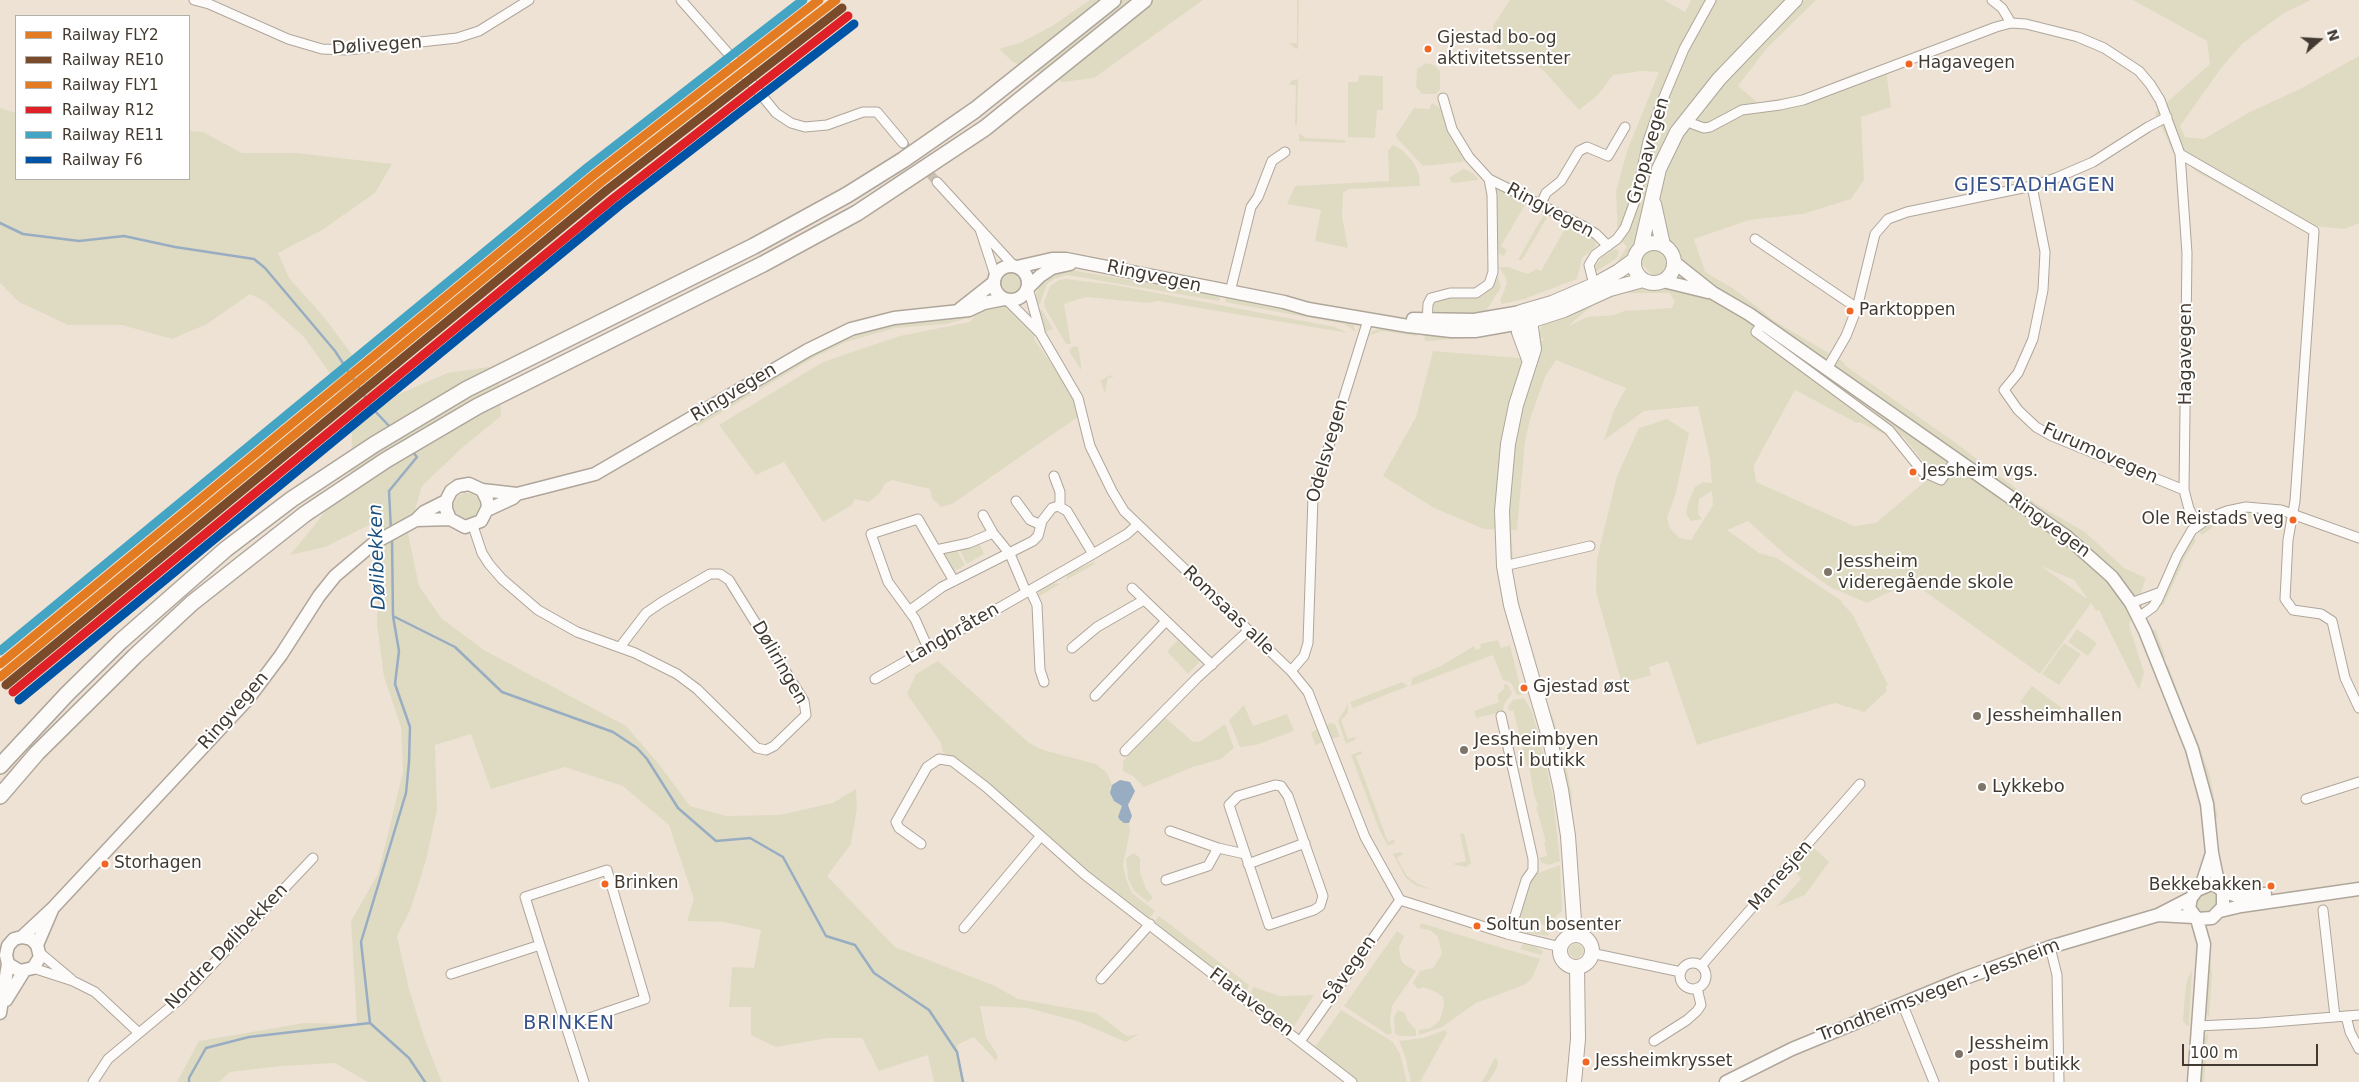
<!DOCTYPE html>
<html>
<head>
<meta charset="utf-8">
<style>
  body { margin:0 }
  #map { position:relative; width:2359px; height:1082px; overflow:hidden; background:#eee2d4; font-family:"DejaVu Sans",sans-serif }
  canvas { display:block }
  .legend { position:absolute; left:15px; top:15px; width:175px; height:165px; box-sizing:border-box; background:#fff; border:1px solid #b3b0ac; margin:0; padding:6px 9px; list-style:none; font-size:15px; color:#423a30 }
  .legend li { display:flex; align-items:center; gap:10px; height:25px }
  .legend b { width:25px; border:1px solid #b3b0ac }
  .north { position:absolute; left:2294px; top:15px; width:50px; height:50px; -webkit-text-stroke:4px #fff; paint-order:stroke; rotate:71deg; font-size:14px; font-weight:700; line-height:20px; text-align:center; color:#423a30 }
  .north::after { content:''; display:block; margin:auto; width:18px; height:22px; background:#423a30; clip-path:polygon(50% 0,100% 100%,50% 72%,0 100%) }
  .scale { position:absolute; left:2182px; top:1044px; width:136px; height:22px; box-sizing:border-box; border:2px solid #423a30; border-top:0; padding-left:6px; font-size:15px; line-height:18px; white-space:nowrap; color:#423a30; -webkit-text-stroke:4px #fff; paint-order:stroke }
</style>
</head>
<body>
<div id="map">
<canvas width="2359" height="1082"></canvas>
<ul class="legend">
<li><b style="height:6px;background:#e37b22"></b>Railway FLY2</li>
<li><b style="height:6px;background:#7a4b2a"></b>Railway RE10</li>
<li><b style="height:6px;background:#e37b22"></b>Railway FLY1</li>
<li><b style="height:6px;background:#df2027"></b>Railway R12</li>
<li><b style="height:6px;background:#44a4c4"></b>Railway RE11</li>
<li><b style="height:6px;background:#0054a6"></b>Railway F6</li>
</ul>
<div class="north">N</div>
<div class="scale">100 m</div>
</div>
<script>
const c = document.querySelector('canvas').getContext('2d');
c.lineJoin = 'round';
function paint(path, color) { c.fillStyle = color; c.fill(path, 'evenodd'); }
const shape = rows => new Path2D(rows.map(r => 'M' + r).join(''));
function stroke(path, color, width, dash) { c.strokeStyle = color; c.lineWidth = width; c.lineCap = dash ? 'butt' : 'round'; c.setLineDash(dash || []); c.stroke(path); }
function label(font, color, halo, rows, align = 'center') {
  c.font = font + ' "DejaVu Sans",sans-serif'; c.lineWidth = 4; c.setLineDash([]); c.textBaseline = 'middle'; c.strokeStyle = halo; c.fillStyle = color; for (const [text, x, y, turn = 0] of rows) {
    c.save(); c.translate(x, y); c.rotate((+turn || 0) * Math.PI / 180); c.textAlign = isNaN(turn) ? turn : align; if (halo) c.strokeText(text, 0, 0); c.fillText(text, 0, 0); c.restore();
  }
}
paint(shape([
  [1090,0,1203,0,1094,78,1063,82,1013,62,999,49,1020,43,1052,26],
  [1297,0,1299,0,1298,49,1293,47,1290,43,1297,43],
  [1510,0,1664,0,1685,12,1691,0,1816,0,1766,49,1738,86,1758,103,1808,93,1858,72,1886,70,1891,107,1861,117,1864,180,1851,199,1803,214,1749,220,1694,239,1705,272,1734,289,1776,322,1842,361,1847,367,1953,441,2038,505,2085,532,2124,568,2146,578,2129,625,2144,673,2139,690,2099,610,2096,611,2091,603,2040,674,1919,587,1927,574,1867,603,1830,587,1788,557,1748,521,1727,530,1759,553,1777,558,1842,601,1842,603,1853,615,1888,685,1885,687,1887,691,1864,712,1835,703,1697,745,1668,661,1649,667,1651,675,1622,684,1596,592,1597,559,1617,476,1639,428,1667,419,1689,433,1675,496,1667,518,1670,528,1679,538,1691,540,1713,505,1712,491,1699,499,1698,514,1702,519,1691,521,1686,514,1688,503,1695,487,1703,482,1712,483,1710,459,1698,406,1644,411,1604,440,1614,410,1626,388,1556,360,1545,377,1530,419,1525,442,1517,530,1511,530,1513,559,1508,554,1507,530,1484,529,1434,508,1383,476,1416,417,1433,351,1520,358,1537,345,1538,342,1546,339,1537,338,1541,327,1546,322,1620,290,1621,294,1593,305,1567,327,1587,317,1614,315,1624,311,1672,308,1675,301,1669,293,1627,293,1627,288,1663,287,1631,252,1622,263,1614,266,1627,247,1618,237,1616,192,1627,151,1659,72,1641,71,1613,75,1598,95,1579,110,1544,71,1523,56,1497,49,1493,26],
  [1795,390,1857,423,1859,422,1882,433,1903,436,1928,468,1936,472,1876,523,1854,526,1756,482,1754,465],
  [2041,566,2074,580,2087,598,2086,598],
  [2133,0,2311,0,2284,13,2243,43,2222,67,2180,126,2185,137,2204,139,2250,112,2300,89,2359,56,2359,223,2345,229,2292,224,2197,172,2172,150,2155,113,2210,64,2207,41],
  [1426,63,1434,65,1440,71,1440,89,1436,94,1422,94,1416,87,1417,69],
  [1359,75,1383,76,1383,110,1377,110,1375,138,1348,137,1348,82,1358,82],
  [1298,79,1297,125,1295,125,1296,85,1289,85,1291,81],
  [1432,103,1440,108,1450,133,1466,158,1462,162,1423,166,1397,138,1396,135,1414,108,1429,109],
  [0,108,16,113,16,179,189,179,189,131,203,132,242,153,296,153,392,164,375,193,322,230,278,253,289,278,324,317,356,360,397,395,447,373,489,367,500,385,501,416,462,448,422,486,408,534,419,586,442,619,484,650,626,726,658,763,690,806,726,816,780,815,833,803,856,789,857,807,851,844,827,876,895,947,995,986,1018,999,1096,1013,1127,1036,1139,1034,1126,1042,1077,1021,1027,1008,980,1006,986,1037,998,1056,996,1061,974,1037,957,1045,963,1082,934,1082,928,1055,879,1071,862,1038,828,1038,776,1047,751,1035,751,1007,729,1007,732,967,754,968,761,930,724,922,687,921,694,899,669,825,623,786,565,767,491,789,471,734,435,745,437,810,426,860,411,908,397,936,409,989,425,1040,442,1082,368,1082,335,1063,282,1066,230,1072,219,1082,177,1082,199,1041,304,1023,357,1024,351,921,378,874,403,772,401,727,384,677,377,625,377,572,373,523,325,547,290,555,321,517,351,474,352,433,329,372,304,337,264,301,250,294,207,324,172,339,122,325,68,325,19,302,0,283],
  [1299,133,1306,138,1345,140,1345,143,1299,141],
  [1393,145,1402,150,1414,163,1419,175,1420,186,1349,189,1343,193,1342,216,1348,248,1315,241,1321,210,1287,204,1295,186,1389,181,1388,150],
  [1463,169,1471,172,1477,177,1478,180,1452,183,1449,178],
  [1496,184,1533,205,1532,206,1526,203,1501,246,1507,250,1504,256,1499,254,1498,250],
  [1542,210,1584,231,1594,238,1596,246,1582,258,1577,279,1524,299,1502,304,1500,301,1507,283,1506,278,1499,267,1508,267,1528,274,1536,269,1541,271,1566,227,1548,216,1522,260,1518,260,1544,214],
  [1615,249,1619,251,1617,258,1594,273,1593,269,1602,257],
  [1065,269,1218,295,1220,299,1219,301,1067,275,1054,279,1047,284,1040,304,1036,306,1036,295,1040,283,1046,277],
  '1002 283a10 10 0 1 1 20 0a10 10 0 1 1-20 0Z',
  [1498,276,1501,287,1488,308,1486,315,1434,314,1433,305,1435,301,1443,298,1468,299,1482,296,1492,287],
  [1066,279,1115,285,1335,327,1348,333,1158,301,1148,303,1086,297,1064,304,1071,344,1066,344,1045,308,1044,302,1050,286,1059,280],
  [998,286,1035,335,1034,339,1085,412,952,504,941,507,932,498,930,489,892,480,885,484,879,494,869,502,854,499,852,505,823,522,784,462,756,475,719,425,823,362,900,336,970,322,975,316,947,324,895,328,846,342,815,357,697,427,695,423,818,350,843,338,876,327,960,316,982,307],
  [1226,297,1352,322,1356,332,1344,324,1225,302],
  [1037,310,1042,310,1053,329,1045,332],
  [1383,328,1415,332,1417,336,1382,331,1368,336,1373,331],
  [1424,333,1488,333,1484,337,1425,341],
  [1078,346,1081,364,1081,370,1069,351,1072,347],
  [1110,375,1114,378,1108,377,1105,393,1100,381],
  '454 506a13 13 0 1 1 26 0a13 13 0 1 1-26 0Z',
  [2263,512,2278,515,2281,519,2242,517,2220,522,2202,535,2199,532,2217,520,2234,513],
  [2194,535,2196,541,2186,556,2164,604,2158,608,2182,554],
  [979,542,984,554,967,564,958,547],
  [955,547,965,565,955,571,957,575,955,576,942,552],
  [1094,562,1095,564,1066,580,1068,573],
  [1053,583,1060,584,1038,597,1039,591],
  [2077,629,2097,643,2088,656,2068,642],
  [2152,630,2156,630,2166,659,2161,656],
  [1178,640,1200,661,1188,674,1167,651],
  [1498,640,1501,648,1510,645,1522,694,1520,695,1517,695,1511,683,1503,680,1493,655,1411,686,1412,678,1441,666,1474,646,1476,650,1481,648,1480,644],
  [2064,643,2081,654,2059,685,2042,674],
  [938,661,1029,743,1043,750,1096,764,1107,773,1112,785,1110,789,1117,803,1122,806,1120,820,1124,823,1129,823,1130,831,1123,865,1126,879,1132,893,1155,911,1148,920,1079,867,942,751,941,743,907,694,916,674],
  [2168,665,2188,720,2188,721,2165,667],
  [1402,682,1408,686,1353,708,1350,702],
  [1504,684,1508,685,1512,693,1504,704,1503,712,1476,718,1474,711,1499,702,1497,695,1504,689],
  [2032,686,2062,708,2051,724,2020,702],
  [1524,698,1532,712,1541,744,1553,797,1560,861,1549,865,1542,863,1539,858,1547,856,1544,842,1546,842,1536,807,1538,806,1534,795,1529,766,1527,766,1522,748,1524,747,1522,737,1520,737,1513,710,1509,711,1508,706,1513,700],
  [1348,704,1348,713,1341,720,1348,739,1355,737,1356,739,1346,744,1338,721],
  [1244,705,1253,726,1287,714,1294,731,1256,745,1240,747,1229,720],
  [1552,714,1564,755,1572,795,1571,821,1549,718],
  [1165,717,1193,742,1201,741,1225,724,1234,748,1221,759,1193,767,1144,787,1133,776,1123,771,1123,761],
  [1331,723,1335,724,1340,737,1331,738,1326,725],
  [1318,728,1323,741,1316,746,1311,733],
  [2195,734,2210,776,2218,818,2215,818,2206,776,2193,736],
  [1361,751,1362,754,1356,756,1362,772,1388,842,1395,839,1394,843,1388,846,1379,829,1351,755],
  [1464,833,1471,863,1466,867,1452,864,1466,861,1460,834],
  [1813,847,1829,862,1805,895,1776,907,1801,879,1794,869],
  [1400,852,1403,854,1397,858,1407,876,1418,884,1434,890,1417,886,1406,878,1393,854],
  [1134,853,1140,858,1140,872,1146,889,1152,896,1152,899,1148,902,1134,891,1128,878,1126,858],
  [1560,865,1562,911,1546,926,1518,917,1529,882,1538,873],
  [2212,892,2217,897,2216,905,2209,913,2201,914,2196,908,2197,902,2203,894],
  [1159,916,1249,985,1245,996,1153,923],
  [1421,923,1502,948,1540,959,1532,978,1526,984,1476,1003,1442,1027,1419,1035,1419,1030,1431,1028,1440,1020,1444,1005,1443,997,1436,992,1423,987,1418,989,1413,983,1420,971,1433,968,1442,954,1438,937,1430,930,1419,928],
  [1527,925,1547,931,1549,936,1527,933],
  [1397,931,1404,936,1399,948,1401,960,1405,965,1416,971,1392,1006,1390,1021,1392,1033,1388,1035,1344,1006],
  [1525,941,1543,951,1541,955,1520,949],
  '1569 951a7 7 0 1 1 14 0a7 7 0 1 1-14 0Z',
  [2210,954,2212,974,2209,1018,2206,1012],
  [2192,970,2189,1026,2187,1026,2183,1021,2185,994,2187,980],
  [1253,987,1280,996,1314,995,1291,1031,1249,999],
  [1341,1010,1393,1042,1400,1054,1407,1082,1355,1082,1315,1047],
  [1398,1010,1404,1012,1408,1021,1416,1030,1416,1036,1400,1036,1395,1034,1394,1016],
  [1445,1030,1447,1033,1420,1082,1411,1082,1405,1056,1399,1041,1423,1038],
  [2208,1033,2204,1082,2201,1082,2204,1038],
  [1495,1057,1498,1061,1497,1068,1488,1082,1482,1082]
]), '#dfdbc3');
paint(shape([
  [1120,780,1130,782,1135,791,1128,805,1132,816,1129,823,1124,823,1120,820,1118,817,1122,806,1114,801,1110,793,1112,785]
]), '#98adc2');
stroke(shape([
  [0,223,23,234,79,241,124,236,175,247,254,259,265,268,335,351,373,409,391,428],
  [391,530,389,491,417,457,411,450],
  [393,616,455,647,502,692,613,732,637,748,647,759,678,808,716,841,750,838,783,857,826,936,855,945,874,973,929,1010,957,1052,963,1082],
  [370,1023,361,942,406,793,409,762,410,727,395,684,399,651,393,616,392,538],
  [189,1082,189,1078,206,1048,249,1037,370,1023,409,1058,425,1082]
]), '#98adc2', 2.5);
stroke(shape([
  [734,60,746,76],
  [903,143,937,182]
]), '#ccc0b3', 9, [9, 4.5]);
const street = shape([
  [194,0,209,4,288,39,322,49,347,50,457,38,479,31,529,0],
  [681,0,734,60],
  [1992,0,2002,8,2011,23],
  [746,76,776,113,791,123,805,127,827,125,863,112,877,112,903,143],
  [1686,119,1693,124,1704,128,1710,127,1742,110,1780,105,1803,100,1996,27,2011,23,2026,24,2078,37,2104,48,2139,71,2150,84,2160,100,2180,154],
  [1489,179,1583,226,1596,234,1608,246],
  [937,182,1014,266],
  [2032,186,2045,252,2043,290,2033,339,2018,373,2004,390,2018,410,2036,427,2052,436,2184,490],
  [1541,204,1546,193,1561,181,1579,151,1587,147,1608,156,1625,127],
  [980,229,995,275],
  [1755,239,1857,308],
  [1028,288,1040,331],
  [1595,289,1589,265,1595,255,1617,239,1625,228,1636,198,1648,141,1661,104,1684,49,1711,0],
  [1230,292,1251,207,1258,197,1272,161,1285,152],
  [1008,301,1040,333,1078,398,1090,446,1112,491,1124,511,1291,671,1308,692,1365,837,1400,900],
  [1762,324,1756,332,1889,430,1923,472,1941,480,1956,459],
  [1427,325,1428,304,1431,298,1450,293,1476,293,1489,284,1493,272,1492,195,1489,179,1469,157,1452,129,1443,98],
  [1827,369,1846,336,1857,308,1875,234,1888,219,1907,212,2032,186,2056,178,2093,162,2148,127,2167,117],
  [1054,476,1060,492,1060,507],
  [1016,501,1030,520,1041,525],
  [983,515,993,533,1010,554,1026,592],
  [2198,525,2189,509,2184,490,2187,253,2180,154,2314,231,2295,501,2288,540,2285,599,2293,610,2321,614,2332,621,2345,678,2359,708],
  [473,526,482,553,489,564,502,579,538,610,577,632,635,653,677,674,697,689,757,748,766,750,774,746,806,715,804,701,729,580,720,574,710,574,662,602,646,613,620,647],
  [936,550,969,543,993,533],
  [1504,566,1590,546],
  [1132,588,1212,665],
  [1030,590,1037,605,1040,670,1044,682],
  [2131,603,2161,592],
  [909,611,942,587,1033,541,1038,536,1042,521,1052,508,1058,506,1067,511,1093,554],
  [2139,617,2153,607,2158,599,2177,556,2192,530,2209,518,2227,511,2246,507,2281,510,2359,538],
  [928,648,915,619,888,582,871,534,918,519,954,581],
  [1072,648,1097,627,1144,600],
  [1291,671,1304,656,1308,643,1313,497,1368,320],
  [875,679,1093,554,1127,534,1137,525],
  [1095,696,1166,621],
  [1501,716,1533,859,1533,870,1526,880,1514,919,1507,934],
  [1125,751,1197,678,1248,631],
  [1275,785,1281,786,1288,796,1323,896,1320,906,1314,910,1269,925,1229,805,1238,796,1275,785],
  [2306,799,2359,782],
  [1170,831,1218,848,1245,854],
  [921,844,899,828,896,822,927,767,939,759,952,761,986,787,1085,875,1352,1082],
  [1248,864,1305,843],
  [1166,880,1208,866,1218,848],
  [1400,900,1507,934,1561,947],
  [2323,910,2335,1017],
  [964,928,1040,837],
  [2050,947,2057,975,2059,1082],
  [40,953,71,979],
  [1591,953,1681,972],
  '1680 976a13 13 0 1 1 26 0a13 13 0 1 1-26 0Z',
  [1701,966,1860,784],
  [33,968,73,981,95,992,139,1033],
  [451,974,540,945],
  [1101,979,1150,924],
  [1902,1003,1934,1082],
  [2346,1016,2350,1032,2359,1049],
  [566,1026,645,999,607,870,525,897,540,945,566,1026,584,1082],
  [2198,1026,2260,1023,2359,1015],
  [1301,1040,1400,900],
  [1654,1041,1687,1020,1697,1011,1701,1005,1697,988],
  [93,1082,108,1059,180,999,313,858]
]);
const secondary = shape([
  [1674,262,1713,293,1749,314,2067,537,2112,577,2131,603,2145,631,2192,749,2207,804,2212,853,2219,887],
  '994 283a17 17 0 1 1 34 0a17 17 0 1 1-34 0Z',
  [1017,267,1052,259,1066,259,1284,302,1308,309,1408,326,1451,331,1475,331,1526,322],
  [1663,281,1708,292],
  [1028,288,1040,276,1052,268,1070,264],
  [960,309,993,283],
  [1413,319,1474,320,1521,312],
  [482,490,487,500,488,507,481,521,465,527,450,519,446,509,446,501,451,491,458,486,469,484,482,490,517,494,595,474,808,350,851,329,894,318,969,310,984,303,1004,299],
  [487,510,513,498,517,494],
  [416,520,450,519],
  [2211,884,2215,885,2223,891,2223,907,2212,918,2197,919,2189,908,2191,898,2197,890,2211,884],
  [2201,887,2212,853],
  [2223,891,2240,897,2265,894],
  [2220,911,2241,906,2359,889],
  [2158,915,2194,917],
  [22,937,52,909,248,699,281,655,319,596,335,576,374,543,416,520,424,512,446,501],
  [37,945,52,910],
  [6,1000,24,971],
  [0,1013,8,964,6,955,8,946,14,939,22,937,31,939,37,945,40,957,33,968,20,971,8,964],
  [1726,1082,1792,1049,1962,979,2050,947,2158,915,2191,898],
  [2194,1082,2204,944,2197,919]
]);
const primary = shape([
  [1654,204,1663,245],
  '1634 263a20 20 0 1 1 40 0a20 20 0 1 1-40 0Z',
  [1641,247,1659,169,1677,132,1719,79,1795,0],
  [1521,312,1530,321,1534,349,1516,405,1508,444,1502,511,1504,566,1511,605,1550,740,1561,790,1568,836,1575,935],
  [1521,312,1552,303,1594,285,1619,271,1634,260],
  [1521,312,1518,324,1519,332,1530,362],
  [1530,321,1564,310,1610,289,1643,280],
  '1560 951a16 16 0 1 1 32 0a16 16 0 1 1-32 0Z',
  [1574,1082,1578,1039,1577,967]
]);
const highway = shape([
  [0,766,67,694,121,641,226,549,292,499,375,444,467,389,754,246,847,195,903,160,975,110,1113,0],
  [0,796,37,753,135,656,192,603,305,514,386,460,478,406,763,264,857,213,985,128,1144,0]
]);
stroke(street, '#afa69b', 11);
stroke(secondary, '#afa69b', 15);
stroke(primary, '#afa69b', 16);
stroke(highway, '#afa69b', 18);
stroke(street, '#fcfbf9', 9);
stroke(secondary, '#fcfbf9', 12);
stroke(primary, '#fcfbf9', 14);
stroke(highway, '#fcfbf9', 15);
stroke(shape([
  [0,677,601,182,836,0]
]), '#e37b22', 9);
stroke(shape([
  [6,685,607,190,842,8]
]), '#7a4b2a', 9);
stroke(shape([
  [0,664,595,174,819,0]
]), '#e37b22', 9);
stroke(shape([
  [13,692,614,198,848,16]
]), '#df2027', 9);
stroke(shape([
  [0,651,588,167,803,0]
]), '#44a4c4', 9);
stroke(shape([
  [19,700,620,205,854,24]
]), '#0054a6', 9);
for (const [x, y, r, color] of [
  [1428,49,4.5,"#f26522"],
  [1909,64,4.5,"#f26522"],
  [1850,311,4.5,"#f26522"],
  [1913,472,4.5,"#f26522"],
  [2293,520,4.5,"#f26522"],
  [1828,572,5,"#7e7569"],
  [1524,688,4.5,"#f26522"],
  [1977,716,5,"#7e7569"],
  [1464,750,5,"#7e7569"],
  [1982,787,5,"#7e7569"],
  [105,864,4.5,"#f26522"],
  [605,884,4.5,"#f26522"],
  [2271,886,4.5,"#f26522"],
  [1477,926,4.5,"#f26522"],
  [1959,1054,5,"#7e7569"],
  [1586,1062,4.5,"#f26522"]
]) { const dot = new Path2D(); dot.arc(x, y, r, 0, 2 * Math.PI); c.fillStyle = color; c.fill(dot); stroke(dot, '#fff', 2); }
label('17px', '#423a30', '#fff', [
  ["Gjestad bo-og",1437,39],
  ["aktivitetssenter",1437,60],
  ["Hagavegen",1918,64],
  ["Parktoppen",1859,311],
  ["Jessheim vgs.",1922,472],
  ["Ole Reistads veg",2284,520,"right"],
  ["Gjestad øst",1533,688],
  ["Storhagen",114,864],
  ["Brinken",614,884],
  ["Bekkebakken",2262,886,"right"],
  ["Soltun bosenter",1486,926],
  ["Jessheimkrysset",1595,1062]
], 'left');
label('18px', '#423a30', '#fff', [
  ["Dølivegen",377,46,-4],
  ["Gropavegen",1649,151,-74],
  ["Ringvegen",1550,211,28],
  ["Ringvegen",1154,277,12],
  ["Hagavegen",2186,354,-90],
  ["Ringvegen",734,393,-31],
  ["Odelsvegen",1328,451,-74],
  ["Furumovegen",2100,454,24],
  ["Ringvegen",2049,526,36],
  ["Romsaas alle",1228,611,44],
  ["Langbråten",953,634,-30],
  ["Døliringen",779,663,60],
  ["Ringvegen",234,711,-49],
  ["Manesjen",1781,876,-49],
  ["Nordre Dølibekken",227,947,-46],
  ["Såvegen",1350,970,-55],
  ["Trondheimsvegen - Jessheim",1939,991,-21],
  ["Flatavegen",1251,1003,37]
]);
label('18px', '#423a30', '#fff', [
  ["Jessheim",1838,562],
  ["videregående skole",1838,583],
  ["Jessheimhallen",1987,716],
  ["Jessheimbyen",1474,740],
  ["post i butikk",1474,761],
  ["Lykkebo",1992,787],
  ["Jessheim",1969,1044],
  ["post i butikk",1969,1065]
], 'left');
c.letterSpacing = '1px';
label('19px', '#37518a', '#fff', [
  ["GJESTADHAGEN",2035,186],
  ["BRINKEN",569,1024]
]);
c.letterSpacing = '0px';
label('italic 19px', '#1b507f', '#fff', [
  ["Dølibekken",378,557,-92]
]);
</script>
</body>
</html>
